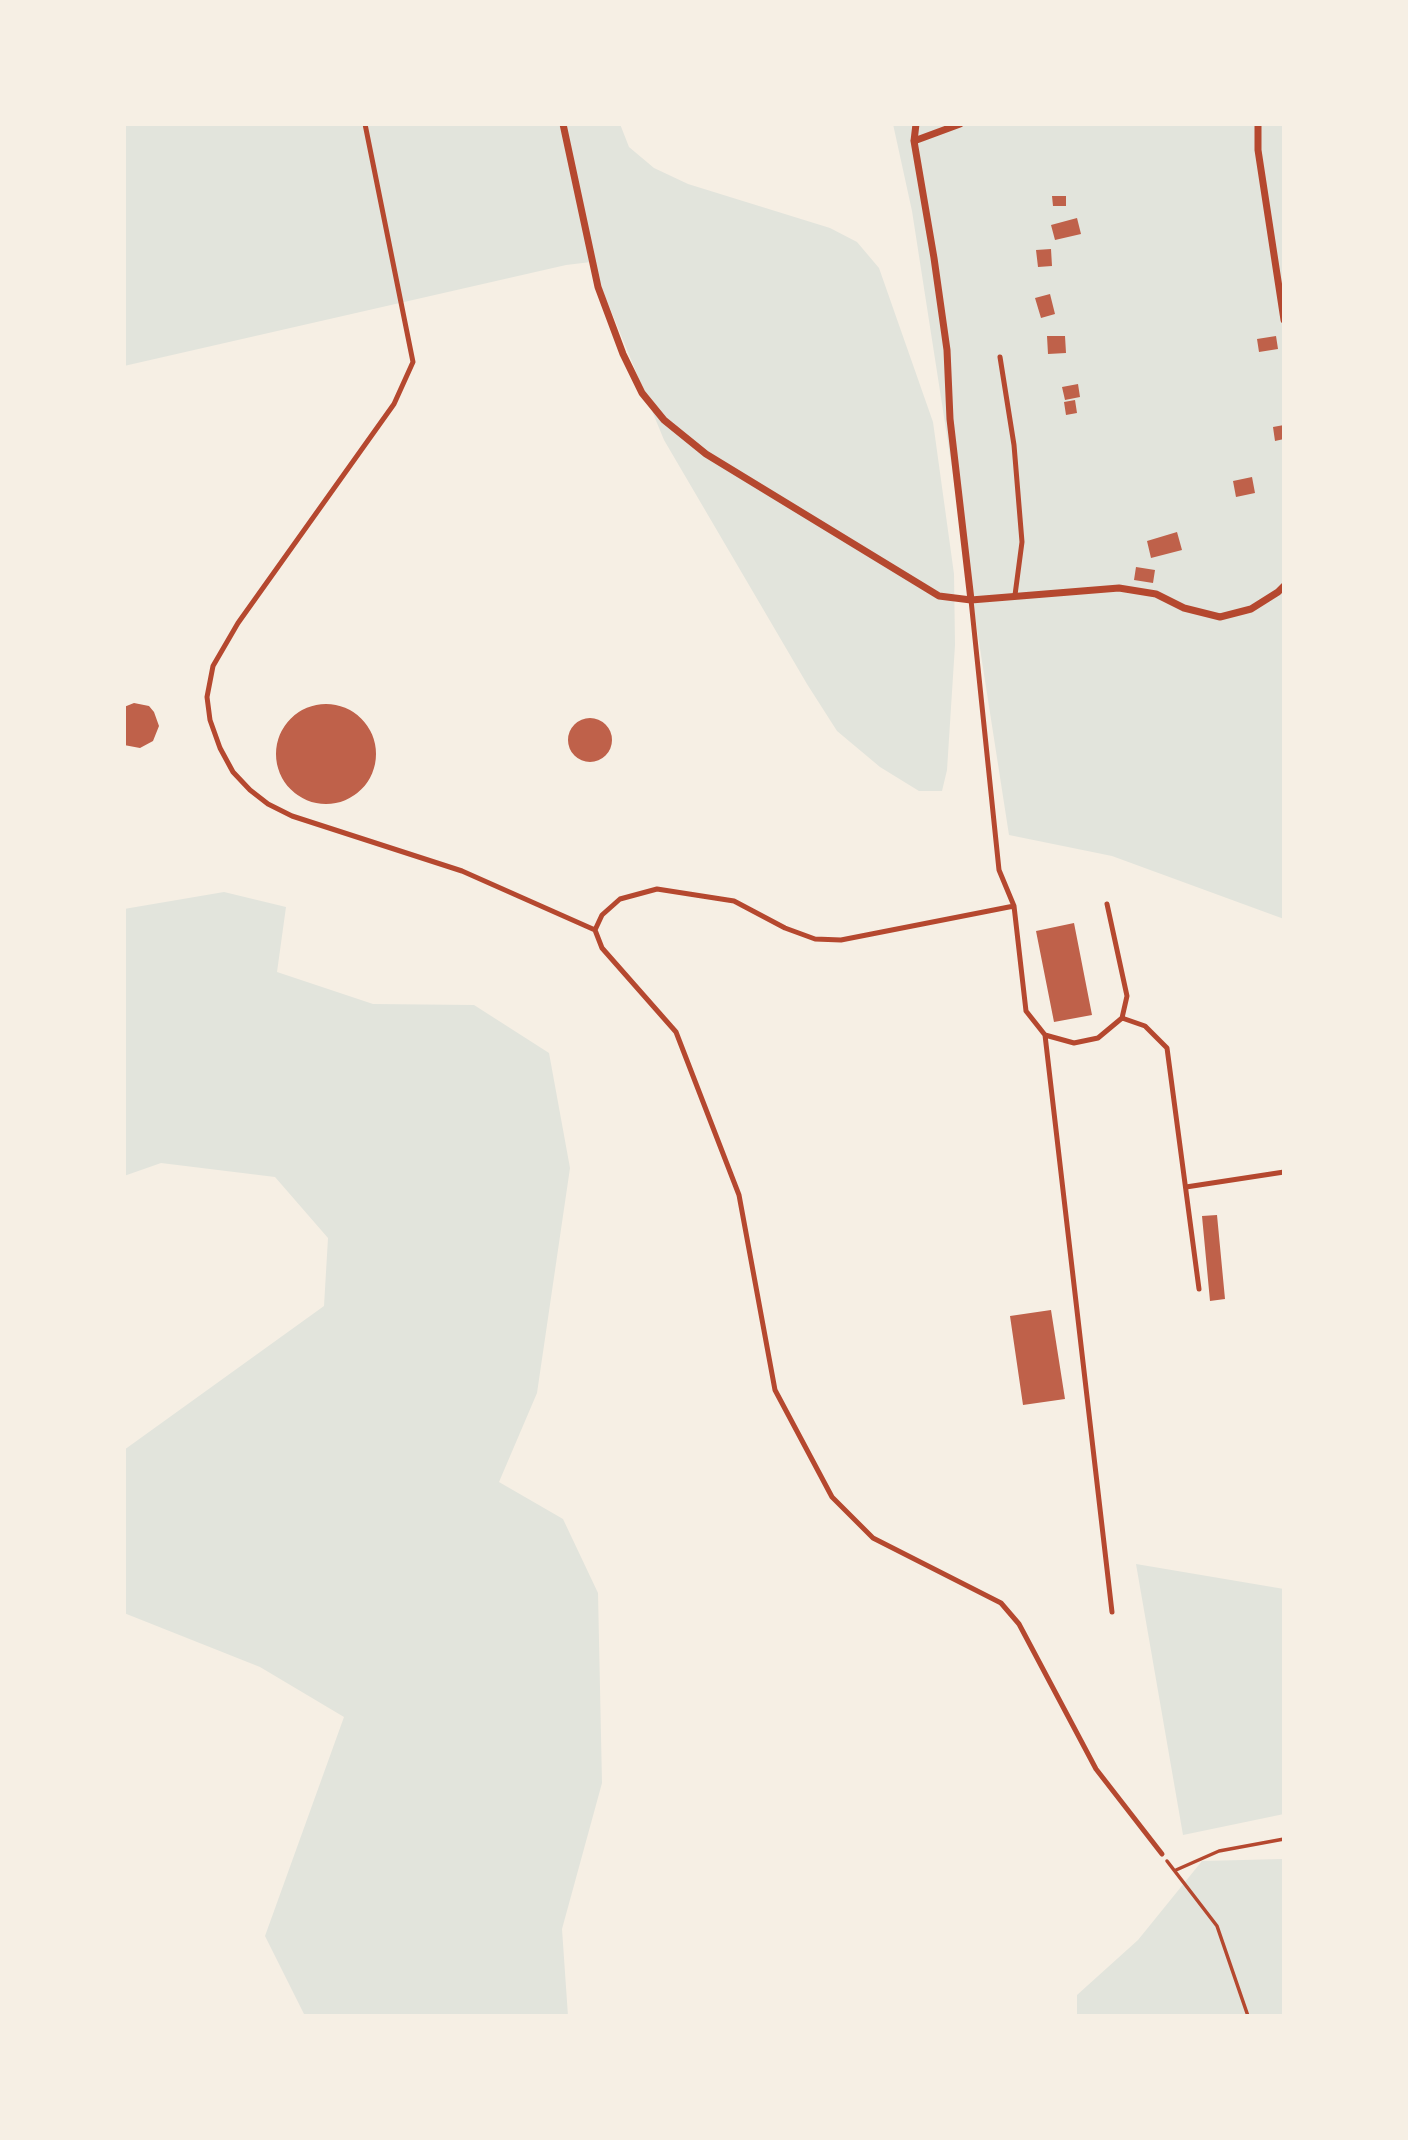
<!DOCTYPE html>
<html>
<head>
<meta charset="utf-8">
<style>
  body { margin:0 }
  #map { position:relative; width:1408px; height:2140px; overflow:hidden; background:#f6efe4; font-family:Inter,sans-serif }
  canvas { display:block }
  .frame { position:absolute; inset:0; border:126px solid #f6efe4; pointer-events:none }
</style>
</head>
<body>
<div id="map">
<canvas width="1408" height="2140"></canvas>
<div class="frame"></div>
</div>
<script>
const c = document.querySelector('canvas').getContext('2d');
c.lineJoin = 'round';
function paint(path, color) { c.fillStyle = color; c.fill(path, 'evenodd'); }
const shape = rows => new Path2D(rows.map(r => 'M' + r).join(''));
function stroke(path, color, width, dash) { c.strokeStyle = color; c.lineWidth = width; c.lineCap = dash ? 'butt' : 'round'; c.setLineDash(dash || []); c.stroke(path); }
paint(shape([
  [124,124,620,124,629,147,654,168,688,184,830,228,857,242,879,268,933,422,954,574,955,645,947,770,942,791,919,791,880,767,837,731,807,684,664,440,591,262,566,265,124,366],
  [893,124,1284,124,1284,919,1112,856,1009,835,912,211],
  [224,892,286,907,277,972,373,1004,474,1005,549,1053,570,1168,537,1393,499,1482,563,1519,598,1593,602,1783,562,1929,568,2016,305,2016,265,1936,344,1717,260,1667,124,1613,124,1450,324,1306,328,1238,275,1177,161,1163,124,1176,124,909],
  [1136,1564,1284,1589,1284,1814,1183,1835],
  [1283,1859,1284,2016,1077,2016,1077,1995,1138,1940,1202,1861]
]), '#e2e4dc');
paint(shape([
  [1052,196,1066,196,1066,206,1053,206],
  [1077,218,1081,234,1055,240,1051,225],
  [1051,249,1052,266,1038,267,1036,250],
  [1050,294,1055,314,1041,318,1035,298],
  [1047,336,1065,336,1066,353,1048,354],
  [1276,336,1278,349,1259,352,1257,339],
  [1078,384,1080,397,1065,400,1062,387],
  [1075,400,1077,413,1066,415,1064,402],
  [1284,425,1284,439,1275,441,1273,427],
  [1252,477,1255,493,1236,497,1233,481],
  [1177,532,1182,550,1151,558,1147,541],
  [1136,567,1155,570,1153,583,1134,580],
  [134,703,149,706,154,712,159,726,153,741,140,748,124,745,124,707],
  '276 754a50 50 0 1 1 100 0a50 50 0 1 1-100 0Z',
  '568 740a22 22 0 1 1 44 0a22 22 0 1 1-44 0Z',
  [1074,923,1092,1015,1054,1022,1036,931],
  [1217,1215,1225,1299,1210,1301,1202,1216],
  [1051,1310,1065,1399,1023,1405,1010,1316]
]), '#bf614a');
stroke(shape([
  [1167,1861,1217,1926,1248,2016],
  [1176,1870,1219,1851,1284,1839]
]), '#b5482f', 3.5);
stroke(shape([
  [365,124,413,362,394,404,238,623,213,666,207,697,210,720,220,748,233,772,250,790,268,804,292,816,462,871,595,930],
  [1000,357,1014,445,1022,542,1015,595],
  [971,600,999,870,1014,906,1026,1011,1045,1035,1074,1043,1098,1038,1122,1018,1127,996,1107,904],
  [1014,906,841,940,815,939,785,928,734,901,657,889,620,899,602,915,595,930,602,948,676,1032,739,1195,775,1390,832,1497,873,1538,1001,1603,1019,1624,1096,1769,1162,1854],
  [1122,1018,1145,1026,1167,1048,1199,1289],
  [1045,1035,1112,1612],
  [1186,1187,1284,1172]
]), '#b5482f', 5);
stroke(shape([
  [563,124,598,287,623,354,642,393,664,420,706,454,939,596,971,600,1119,588,1156,594,1184,608,1220,617,1251,609,1278,592,1284,586],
  [916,124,914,141,934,258,947,350,950,419,971,600],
  [1258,124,1258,150,1284,320],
  [914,141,960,124]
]), '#b5482f', 7);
</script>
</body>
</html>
